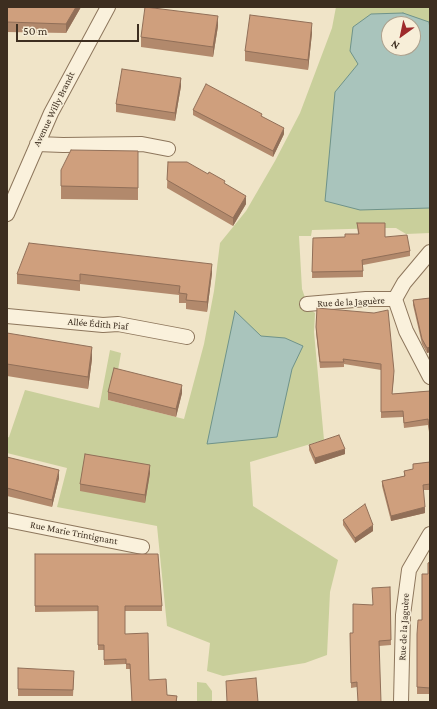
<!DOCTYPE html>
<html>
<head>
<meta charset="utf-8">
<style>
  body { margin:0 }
  #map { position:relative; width:437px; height:709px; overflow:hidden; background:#f0e4c8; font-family:"Crimson Pro",serif }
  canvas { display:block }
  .frame { position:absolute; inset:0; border:8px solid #3d2e20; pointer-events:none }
  .north { position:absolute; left:381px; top:16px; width:40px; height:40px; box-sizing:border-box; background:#f7eed8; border:1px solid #ada18e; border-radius:50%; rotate:213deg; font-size:11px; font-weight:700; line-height:16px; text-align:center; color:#3d2e20 }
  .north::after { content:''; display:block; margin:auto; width:14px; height:18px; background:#9e2a2b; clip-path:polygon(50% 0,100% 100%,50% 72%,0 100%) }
  .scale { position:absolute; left:16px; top:24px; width:123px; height:18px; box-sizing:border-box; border:2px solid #3d2e20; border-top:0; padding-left:5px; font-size:12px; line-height:14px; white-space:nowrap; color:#3d2e20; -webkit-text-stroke:3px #f7eed8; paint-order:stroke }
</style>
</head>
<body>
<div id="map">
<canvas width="437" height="709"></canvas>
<div class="frame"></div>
<div class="north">N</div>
<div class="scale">50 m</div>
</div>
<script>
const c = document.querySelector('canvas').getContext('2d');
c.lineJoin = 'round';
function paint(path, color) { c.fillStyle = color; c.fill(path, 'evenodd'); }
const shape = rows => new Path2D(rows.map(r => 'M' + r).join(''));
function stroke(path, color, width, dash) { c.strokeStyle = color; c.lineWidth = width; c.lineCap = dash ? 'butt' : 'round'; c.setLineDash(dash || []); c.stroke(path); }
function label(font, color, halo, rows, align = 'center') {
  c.font = font + ' "Crimson Pro",serif'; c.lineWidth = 3; c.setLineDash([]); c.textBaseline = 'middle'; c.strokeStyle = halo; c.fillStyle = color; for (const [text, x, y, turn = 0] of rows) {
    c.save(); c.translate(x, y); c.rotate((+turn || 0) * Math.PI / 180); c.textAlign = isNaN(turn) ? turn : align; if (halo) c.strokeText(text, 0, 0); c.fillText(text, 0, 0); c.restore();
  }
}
paint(shape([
  [336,7,430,7,430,233,406,234,396,228,385,228,312,230,311,236,299,236,302,289,309,309,315,313,314,332,324,440,250,462,253,506,338,560,330,592,327,655,305,663,223,676,207,671,210,643,167,626,157,526,57,507,67,468,7,453,7,438,9,437,25,390,99,408,110,350,121,353,117,376,108,400,184,419,204,344,214,291,220,243,246,211,275,161,300,113,332,28],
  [389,24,413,24,413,48,389,48],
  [197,682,206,683,212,691,212,702,197,702]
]), '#c9cf9b');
const water = shape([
  [403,13,429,22,430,29,430,208,360,210,325,201,335,92,358,64,350,51,353,27,371,14,403,13],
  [389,24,413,24,413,48,389,48,389,24],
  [235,311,261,336,285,338,303,346,292,369,277,437,207,444,235,311]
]);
paint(water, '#a9c4bc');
stroke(water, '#6f938a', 1);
const street = shape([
  [37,144,63,145,142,144,168,149],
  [7,214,51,113,108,7],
  [430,252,404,283,395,299,406,331,430,377],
  [307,304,366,299,395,299],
  [7,316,103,325,118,324,187,337],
  [7,520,142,547],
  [401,702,403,615,409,570,430,534]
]);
stroke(street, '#8d765c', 16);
stroke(street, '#faf1dc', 14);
paint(shape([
  [7,7,81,7,66,33,7,32],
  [218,26,213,57,141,47,141,37],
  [312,33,308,70,245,61,245,51],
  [181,86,175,121,116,112,116,104],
  [193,110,262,117,284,134,273,157,193,115],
  [138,151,138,200,61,199,61,170],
  [168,162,225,184,246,204,233,226,167,188],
  [357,223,385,237,410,251,410,256,363,265,363,277,312,278,313,238,345,237,358,234],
  [212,273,207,312,186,309,186,303,179,303,179,295,80,284,80,291,17,284,17,274],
  [430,298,430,353,430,352,427,353,422,344,413,305,413,300],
  [317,308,394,376,392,394,430,391,430,439,428,425,404,428,403,417,381,418,381,370,344,364,344,367,320,368,316,332],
  [7,333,92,359,88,389,7,376],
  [108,392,182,393,176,417,108,400],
  [309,445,345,454,315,464,309,450],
  [7,457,59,478,52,507,7,496],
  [430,462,430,490,423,490,425,513,391,521,382,486,382,481,404,476,404,471,413,469,413,464],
  [150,473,145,503,80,491,80,484],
  [343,520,373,531,355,543,343,525],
  [35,554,162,606,162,611,125,611,125,634,149,680,167,695,177,696,177,702,132,702,130,669,126,669,126,664,104,665,104,650,98,650,98,611,35,612],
  [430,562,430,694,417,694,417,634,422,620,428,574],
  [390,587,391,645,379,646,357,690,357,687,351,688,350,633,353,633,372,605],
  [18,668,74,677,73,696,18,696]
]), '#b2896c');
paint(shape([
  [76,7,81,7,66,33,66,24],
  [218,16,218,26,213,57,213,47],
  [312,23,312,33,308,70,308,60],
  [181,78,181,86,175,121,175,113],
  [284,128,284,134,273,157,273,151],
  [246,196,246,204,233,226,233,218],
  [212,264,212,273,207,312,207,302],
  [92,347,92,359,88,389,88,377],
  [430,347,430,352,427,353,427,348],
  [182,385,182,393,176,417,176,409],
  [345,449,345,454,315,464,315,458],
  [150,465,150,473,145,503,145,495],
  [59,470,59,478,52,507,52,500],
  [425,507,425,513,391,521,391,516],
  [373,525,373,531,355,543,355,538]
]), '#916f58');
const building = shape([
  [7,7,76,7,66,24,7,22,7,7],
  [145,7,218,16,213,47,141,37,145,7],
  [250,15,312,23,308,60,245,51,250,15],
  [122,69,181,78,175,113,116,104,122,69],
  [206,84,262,114,261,116,284,128,273,151,193,110,206,84],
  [71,150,138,151,138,188,61,186,61,170,71,150],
  [168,162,187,162,208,174,209,172,225,181,224,183,246,196,233,218,167,180,168,162],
  [357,223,385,223,385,237,407,235,410,251,362,260,363,271,312,272,313,238,345,237,345,234,359,234,357,223],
  [29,243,212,264,207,302,186,300,187,294,179,293,180,286,80,274,80,281,17,274,29,243],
  [430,298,430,348,430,347,427,348,422,339,413,300,430,298],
  [317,308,374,313,388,310,394,371,392,394,430,391,430,434,428,419,404,423,403,411,381,412,381,364,343,359,344,362,320,362,316,327,317,308],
  [7,333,92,347,88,377,7,364,7,333],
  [114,368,182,385,176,409,108,392,114,368],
  [339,435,345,449,315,458,309,445,339,435],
  [85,454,150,465,145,495,80,484,85,454],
  [7,457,59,470,52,500,7,488,7,457],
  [430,462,430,484,423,485,425,507,391,516,382,481,405,476,404,471,413,469,413,464,430,462],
  [365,504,373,525,355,538,343,520,365,504],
  [35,554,158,554,162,606,125,606,125,634,148,633,149,680,166,679,167,695,177,696,176,702,132,702,130,664,126,664,126,659,104,660,104,645,98,645,98,606,35,606,35,554],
  [430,562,430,688,417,687,417,634,418,620,422,620,422,574,428,574,428,563,430,562],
  [390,587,391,640,379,641,381,702,358,702,357,685,357,682,351,683,350,633,353,633,353,604,373,605,372,588,390,587],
  [18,668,74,671,73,690,18,689,18,668],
  [256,678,258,702,227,702,226,681,256,678]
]);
paint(building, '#cf9f7d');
stroke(building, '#916f58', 1);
label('10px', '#3d2e20', '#f7eed8', [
  ["Avenue Willy Brandt",54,109,-64],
  ["Rue de la Jaguère",351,302,-3],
  ["Allée Édith Piaf",98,324,5],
  ["Rue Marie Trintignant",74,533,11],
  ["Rue de la Jaguère",404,627,-87]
]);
</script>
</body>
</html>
